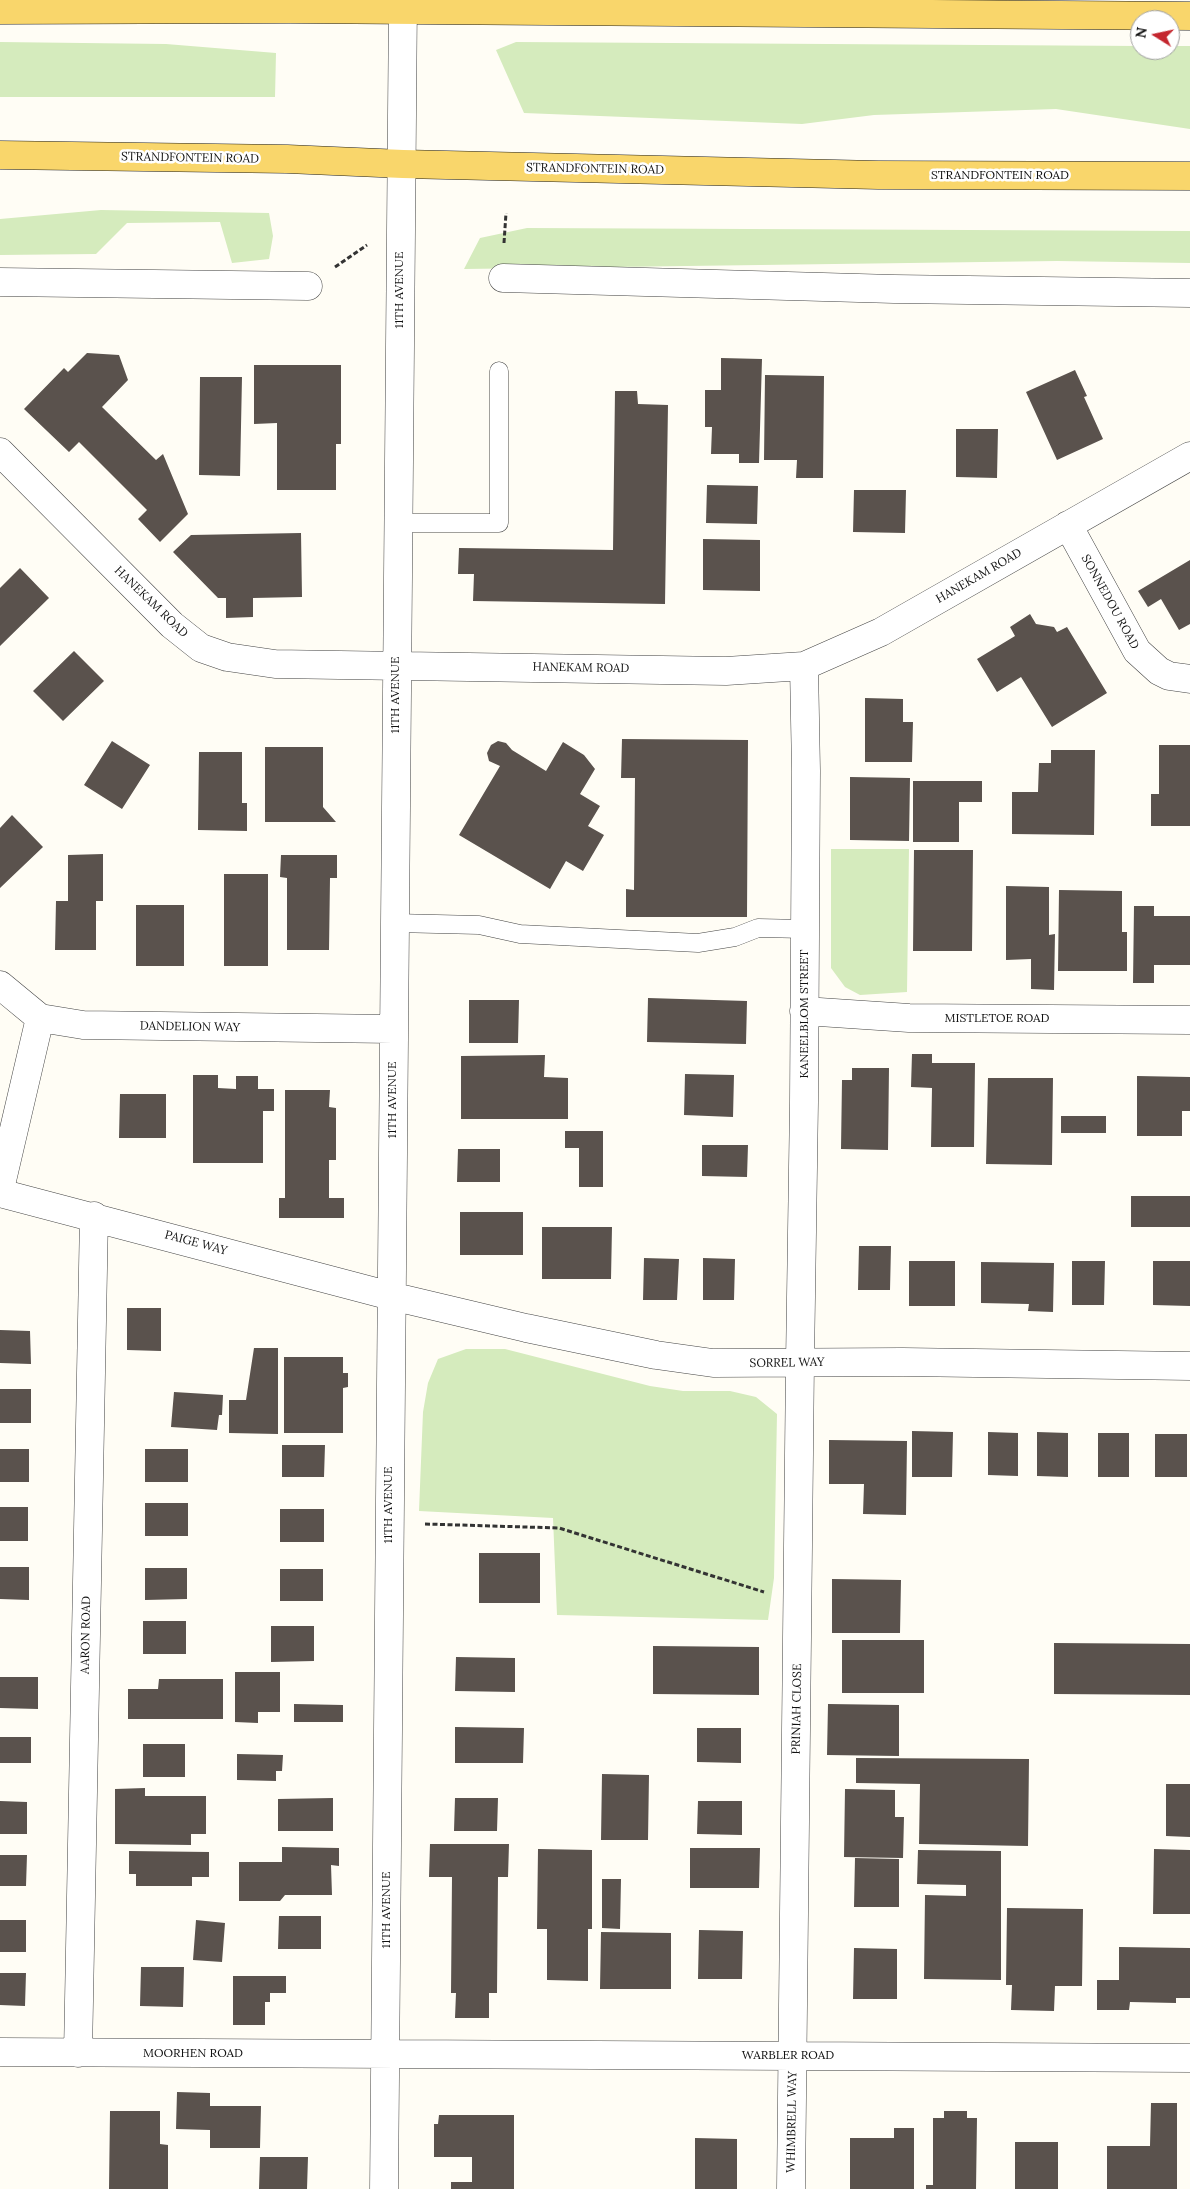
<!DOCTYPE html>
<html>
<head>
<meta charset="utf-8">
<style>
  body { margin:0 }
  #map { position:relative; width:1190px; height:2189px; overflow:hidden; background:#fffdf5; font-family:Lora,serif }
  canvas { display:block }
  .north { position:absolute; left:1130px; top:10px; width:50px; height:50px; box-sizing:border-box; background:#fff; border:1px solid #a0a0a0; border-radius:50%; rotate:280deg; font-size:14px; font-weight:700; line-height:20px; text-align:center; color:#111 }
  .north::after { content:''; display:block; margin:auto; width:18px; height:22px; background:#c4262e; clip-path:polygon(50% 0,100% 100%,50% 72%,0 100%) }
</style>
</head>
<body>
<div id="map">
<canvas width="1190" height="2189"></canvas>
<div class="north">N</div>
</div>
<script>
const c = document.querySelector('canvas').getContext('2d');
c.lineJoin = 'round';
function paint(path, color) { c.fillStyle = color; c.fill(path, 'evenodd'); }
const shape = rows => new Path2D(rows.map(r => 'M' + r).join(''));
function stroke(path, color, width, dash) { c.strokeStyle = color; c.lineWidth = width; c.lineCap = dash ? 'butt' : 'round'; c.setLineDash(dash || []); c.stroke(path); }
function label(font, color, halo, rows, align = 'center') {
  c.font = font + ' Lora,serif'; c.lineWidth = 5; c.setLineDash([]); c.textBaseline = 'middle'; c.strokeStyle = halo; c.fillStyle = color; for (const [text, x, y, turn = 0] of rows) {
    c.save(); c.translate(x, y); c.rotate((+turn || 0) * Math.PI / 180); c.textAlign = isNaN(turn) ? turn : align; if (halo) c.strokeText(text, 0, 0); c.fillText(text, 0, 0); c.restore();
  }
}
paint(shape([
  [0,42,166,44,276,53,275,97,0,97],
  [516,42,1140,46,1140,50,1170,50,1170,46,1190,46,1190,129,1056,109,874,115,802,124,524,113,496,50],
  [101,210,269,213,273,236,269,259,232,263,220,222,127,223,96,254,0,255,0,219],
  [527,228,1190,231,1190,263,1057,261,464,269,480,238],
  [831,849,909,849,907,992,860,995,845,987,831,968],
  [466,1349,505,1349,650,1386,683,1391,730,1391,756,1397,777,1414,774,1578,768,1620,557,1615,553,1518,419,1511,423,1412,428,1383,438,1359]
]), '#d5ebbd');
paint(shape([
  [87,353,119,355,128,380,102,407,156,460,163,454,188,514,160,542,138,519,147,510,79,442,69,452,24,409,64,368,68,372],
  [721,358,762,359,759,463,739,463,739,454,711,454,712,427,705,427,705,390,721,390],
  [254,365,341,365,341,444,336,444,336,490,277,490,277,423,254,424],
  [1075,370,1087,396,1084,397,1103,439,1057,460,1026,392],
  [765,375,824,376,823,478,796,478,797,460,764,460],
  [200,377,242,377,240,476,199,475],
  [615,391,637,391,638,404,668,405,665,604,473,601,474,574,458,574,459,548,613,550],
  [956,429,998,429,997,478,956,477],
  [707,485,758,486,757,524,706,523],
  [854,490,906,490,905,533,853,532],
  [301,533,302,597,253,598,253,617,226,618,226,598,218,598,173,552,191,535],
  [703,539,760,540,760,591,703,590],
  [1190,560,1190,624,1179,630,1161,599,1148,607,1138,591],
  [20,568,49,598,0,646,0,588],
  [1030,614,1036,624,1054,627,1057,632,1067,627,1107,693,1052,727,1021,677,997,692,977,659,1015,636,1010,627],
  [74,651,104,681,63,721,33,691],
  [865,698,903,699,903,722,913,722,912,762,865,762],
  [622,739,748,740,747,917,626,917,626,889,634,890,635,778,621,778],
  [112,741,150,765,122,809,84,785],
  [498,741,506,743,512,750,546,771,563,742,584,755,595,769,580,794,600,806,588,826,604,835,583,871,566,861,550,889,459,835,500,766,489,761,487,753,491,745],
  [1159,745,1190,745,1190,826,1151,826,1151,794,1159,794],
  [265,747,323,747,323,807,336,822,265,822],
  [1051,750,1095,750,1094,835,1012,834,1012,792,1038,792,1039,763,1051,763],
  [199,752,242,752,242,803,247,803,247,831,198,830],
  [850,777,910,778,909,841,850,840],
  [913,781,982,781,982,802,959,802,959,842,913,842],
  [12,815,43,847,0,888,0,828],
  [914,850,973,850,972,951,913,951],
  [103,854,103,901,96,901,96,950,55,950,56,901,68,901,68,855],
  [281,855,337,855,337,878,330,878,329,950,287,950,287,878,280,877],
  [224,874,268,874,268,966,224,966],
  [1006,886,1049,887,1049,935,1055,934,1054,990,1031,989,1031,959,1006,960],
  [1059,890,1122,891,1122,932,1127,932,1127,971,1058,971],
  [136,905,184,905,184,966,136,966],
  [1134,906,1154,906,1154,916,1190,916,1190,965,1154,965,1154,983,1133,983],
  [648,998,747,1001,746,1044,647,1042],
  [469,1000,519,1000,518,1043,469,1043],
  [912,1054,932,1054,932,1063,975,1063,974,1147,931,1147,932,1088,911,1087],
  [545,1055,544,1077,568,1078,568,1119,461,1119,461,1056],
  [852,1068,889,1068,888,1150,841,1149,842,1080,852,1080],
  [685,1074,734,1075,733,1117,684,1115],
  [193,1075,218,1075,218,1088,236,1089,236,1076,258,1076,258,1089,274,1089,274,1111,263,1111,263,1163,193,1163],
  [1137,1076,1190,1077,1190,1111,1182,1111,1182,1136,1137,1136],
  [988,1078,1053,1078,1052,1165,986,1164],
  [285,1090,330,1090,329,1107,336,1108,336,1160,329,1160,329,1198,344,1198,344,1218,279,1218,279,1198,285,1198],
  [120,1094,166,1094,166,1138,119,1138],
  [1061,1116,1106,1116,1106,1133,1061,1133],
  [565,1131,603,1131,603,1187,579,1187,579,1148,565,1148],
  [702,1145,748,1145,747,1177,702,1176],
  [458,1149,500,1149,500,1182,457,1182],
  [1131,1196,1190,1196,1190,1227,1131,1227],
  [460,1212,523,1212,523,1255,460,1255],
  [542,1227,612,1227,611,1279,542,1279],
  [859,1246,891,1246,890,1290,858,1290],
  [644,1258,679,1259,677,1300,643,1300],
  [703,1258,735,1259,734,1300,703,1300],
  [909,1261,955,1261,955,1306,909,1306],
  [1072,1261,1105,1261,1104,1305,1072,1305],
  [1153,1261,1190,1261,1190,1306,1153,1305],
  [981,1262,1054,1263,1053,1312,1028,1311,1029,1304,981,1303],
  [127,1308,161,1308,161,1351,127,1350],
  [0,1330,30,1331,31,1364,0,1363],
  [254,1348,278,1348,278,1434,229,1433,229,1400,246,1400],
  [284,1357,343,1357,343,1373,348,1373,348,1387,343,1388,343,1433,284,1433],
  [0,1389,31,1389,31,1423,0,1423],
  [174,1392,223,1395,222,1415,219,1415,217,1430,171,1427],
  [912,1431,953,1432,952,1477,912,1477],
  [988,1432,1018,1433,1018,1476,988,1475],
  [1037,1432,1068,1433,1068,1477,1037,1476],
  [1098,1433,1129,1433,1129,1477,1098,1477],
  [1155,1434,1187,1434,1187,1477,1155,1477],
  [829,1440,907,1441,906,1515,863,1514,864,1484,829,1484],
  [282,1445,325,1445,324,1477,282,1477],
  [0,1449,29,1449,29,1482,0,1482],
  [145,1449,188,1449,188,1482,145,1482],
  [145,1503,188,1503,188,1536,145,1536],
  [0,1507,28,1507,28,1541,0,1541],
  [280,1509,324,1509,324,1542,280,1542],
  [479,1553,540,1553,540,1603,479,1603],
  [0,1567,29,1567,29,1600,0,1599],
  [145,1568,187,1568,187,1599,145,1600],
  [280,1569,323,1569,323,1601,280,1601],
  [832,1579,901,1580,900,1633,832,1633],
  [143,1621,186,1621,186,1654,143,1654],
  [271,1626,314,1626,314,1661,271,1662],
  [842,1640,924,1640,924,1693,842,1693],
  [1054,1643,1190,1644,1190,1695,1054,1694],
  [653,1646,759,1647,759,1695,653,1694],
  [456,1657,515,1658,515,1692,455,1691],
  [235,1672,280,1672,280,1712,258,1712,258,1723,235,1722],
  [0,1677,38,1677,38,1709,0,1708],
  [159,1679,223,1679,223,1719,128,1719,128,1689,158,1689],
  [294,1704,343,1705,343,1722,294,1722],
  [828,1704,899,1705,899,1756,827,1755],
  [455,1727,524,1728,523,1763,455,1763],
  [697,1728,741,1728,741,1763,697,1762],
  [0,1737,31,1737,31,1763,0,1763],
  [143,1744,185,1744,185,1777,143,1777],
  [237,1754,283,1755,282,1771,276,1771,276,1781,237,1780],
  [856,1758,1029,1759,1028,1846,919,1844,920,1784,856,1783],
  [602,1774,649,1775,648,1840,601,1840],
  [1166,1784,1190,1784,1190,1837,1166,1836],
  [145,1788,145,1796,206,1796,206,1834,191,1834,191,1845,115,1844,115,1789],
  [845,1789,895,1790,895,1817,904,1817,903,1858,844,1857],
  [333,1798,333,1831,278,1831,278,1799],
  [455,1798,498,1798,497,1831,454,1831],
  [0,1801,27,1802,27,1834,0,1834],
  [698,1801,742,1801,742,1835,697,1834],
  [430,1844,509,1844,508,1877,498,1877,497,1993,489,1993,489,2018,455,2018,456,1993,451,1993,452,1877,429,1877],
  [282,1847,339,1848,339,1866,331,1865,332,1895,285,1895,280,1901,239,1901,239,1862,282,1862],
  [690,1848,760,1848,759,1888,690,1888],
  [538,1849,592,1850,592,1929,588,1929,588,1981,547,1980,547,1929,537,1929],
  [1154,1849,1190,1850,1190,1914,1153,1914],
  [918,1850,1001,1851,1001,1980,924,1979,925,1895,966,1896,966,1885,917,1884],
  [129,1851,209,1852,209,1877,192,1877,192,1886,136,1886,136,1874,129,1874],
  [0,1855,27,1855,26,1886,0,1886],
  [855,1858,899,1859,899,1907,854,1907],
  [602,1879,621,1879,620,1929,602,1928],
  [1007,1908,1083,1909,1082,1986,1055,1986,1054,2011,1011,2010,1012,1985,1006,1985],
  [279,1916,321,1916,321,1949,278,1949],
  [0,1920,26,1920,26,1952,0,1952],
  [196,1920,225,1923,222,1962,193,1960],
  [699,1930,743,1931,742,1979,698,1979],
  [601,1932,671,1933,671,1989,600,1989],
  [1119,1947,1190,1948,1190,1998,1176,1998,1176,2003,1130,2002,1129,2010,1097,2010,1097,1980,1119,1980],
  [854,1948,897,1949,897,1999,853,1999],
  [141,1967,184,1967,183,2007,140,2006],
  [0,1973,26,1973,25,2006,0,2005],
  [233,1976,286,1976,286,1993,270,1993,270,2002,265,2002,265,2025,233,2025],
  [177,2092,210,2093,210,2106,261,2106,260,2148,210,2148,210,2130,176,2129],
  [1151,2103,1177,2103,1177,2189,1107,2189,1107,2146,1150,2146],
  [110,2111,160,2111,160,2144,168,2145,168,2189,109,2189],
  [944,2111,967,2111,967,2118,977,2118,976,2189,926,2189,926,2185,933,2185,933,2118,944,2118],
  [439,2115,514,2115,514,2189,451,2189,451,2182,472,2182,472,2157,434,2157,434,2124,438,2124],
  [894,2128,914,2128,914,2189,850,2189,850,2138,894,2138],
  [695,2138,737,2139,737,2189,695,2189],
  [1015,2142,1058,2142,1058,2189,1015,2189],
  [260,2157,308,2157,307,2189,259,2189]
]), '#5a524d');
const lane = shape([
  [398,523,499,523,499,371],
  [394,923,479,925,520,934,698,943,735,937,758,928,805,929]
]);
const street = shape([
  [503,278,894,289,1190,293],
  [0,282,308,286],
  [0,452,172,625,201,648,227,657,275,664,726,671,804,666,881,632,1190,456],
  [1068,525,1137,651,1159,671,1169,676,1190,679],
  [0,985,40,1018,83,1025,393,1029],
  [804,1011,909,1018,1190,1020],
  [0,1189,40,1018],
  [0,1193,391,1296,526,1328,656,1355,713,1363,903,1362,1190,1366],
  [0,2052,1190,2058],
  [78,2053,94,1216],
  [384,2189,403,0],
  [791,2189,800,1362,804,1102,806,771,804,666]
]);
const primary = shape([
  [0,10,290,9,1190,16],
  [0,155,287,159,403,164,878,175,1190,176]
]);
stroke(lane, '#444', 19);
stroke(street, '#444', 29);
stroke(primary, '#222', 29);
stroke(shape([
  [504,243,506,213],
  [335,267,367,245],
  [425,1524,559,1528,764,1592]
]), '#333', 3, [5, 2.5]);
stroke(lane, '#fff', 18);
stroke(street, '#fff', 28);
stroke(primary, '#f9d66b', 28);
label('12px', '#111', '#fff', [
  ["STRANDFONTEIN ROAD",190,158,1],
  ["STRANDFONTEIN ROAD",595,169,1],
  ["STRANDFONTEIN ROAD",1000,176],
  ["11TH AVENUE",400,290,-90],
  ["HANEKAM ROAD",979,576,-30],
  ["HANEKAM ROAD",151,602,44],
  ["SONNEDOU ROAD",1110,602,61],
  ["HANEKAM ROAD",581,668,1],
  ["11TH AVENUE",396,695,-90],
  ["KANEELBLOM STREET",805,1014,-90],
  ["MISTLETOE ROAD",997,1019],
  ["DANDELION WAY",190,1027,1],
  ["11TH AVENUE",393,1100,-90],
  ["PAIGE WAY",196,1243,15],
  ["SORREL WAY",787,1363,-1],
  ["11TH AVENUE",389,1505,-90],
  ["AARON ROAD",86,1635,-89],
  ["PRINIAH CLOSE",797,1709,-89],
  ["11TH AVENUE",387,1910,-90],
  ["MOORHEN ROAD",193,2054],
  ["WARBLER ROAD",788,2056],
  ["WHIMBRELL WAY",792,2122,-89]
]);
</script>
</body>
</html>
